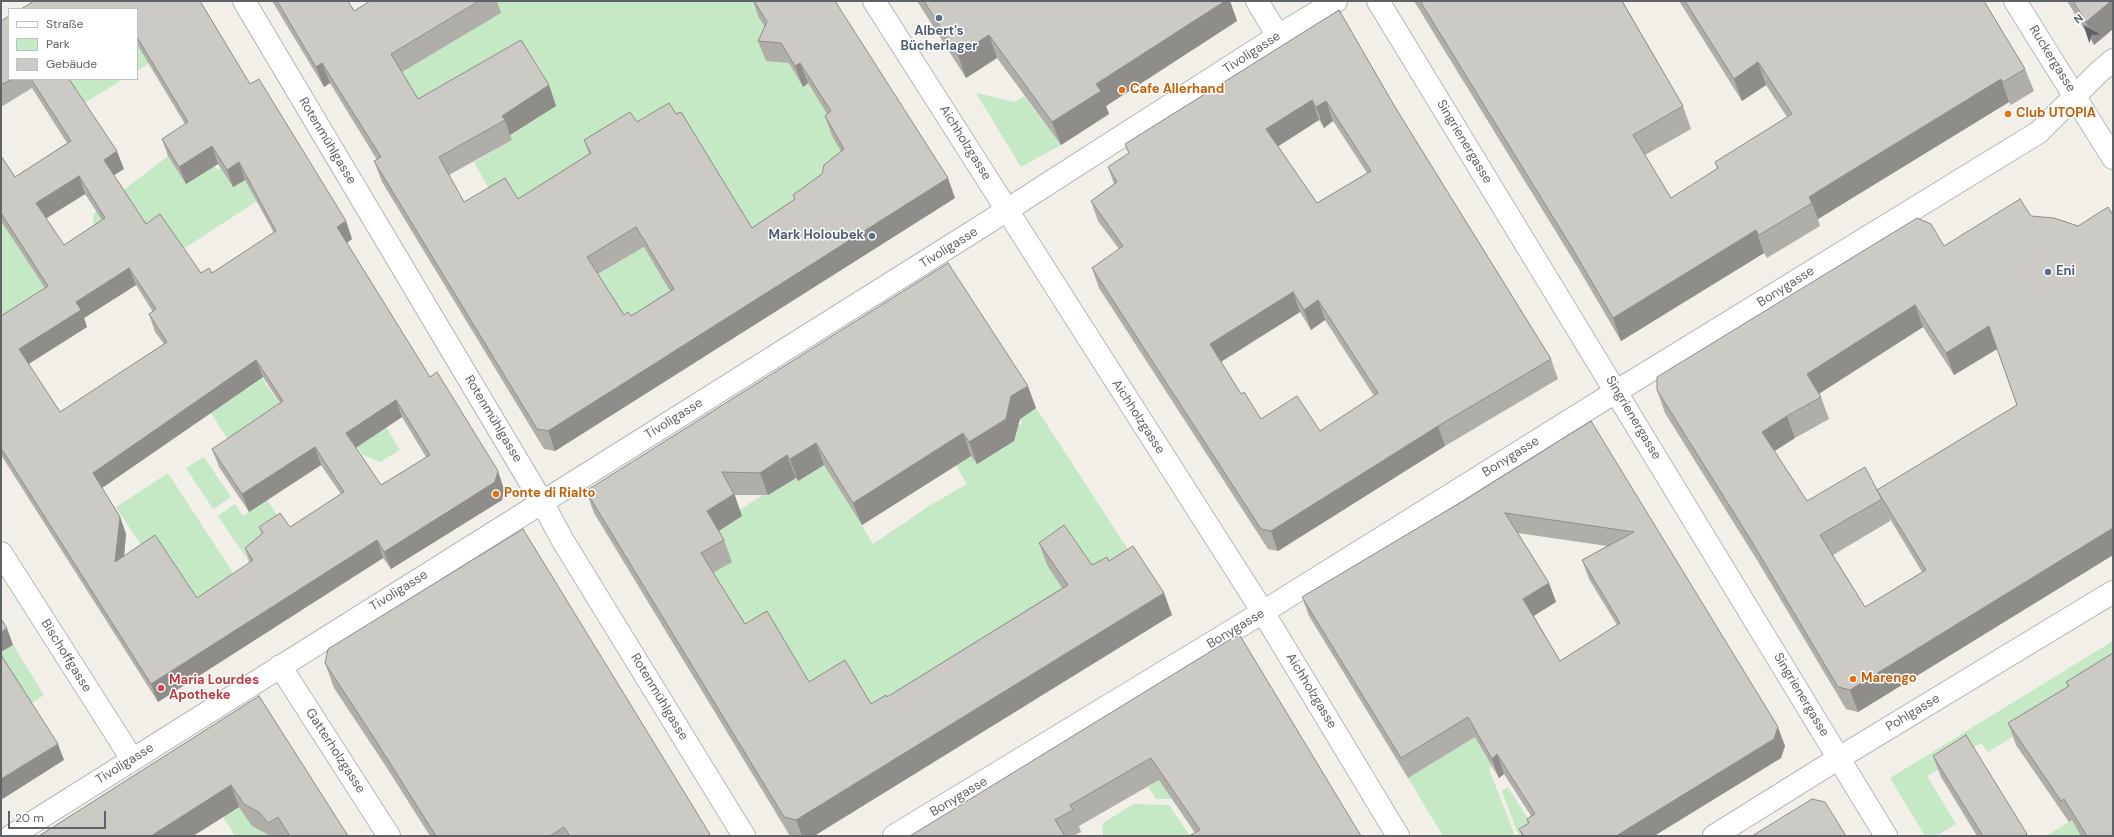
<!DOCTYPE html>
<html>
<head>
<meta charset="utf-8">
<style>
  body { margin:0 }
  #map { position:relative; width:2114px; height:837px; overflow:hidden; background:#f1efe8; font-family:"DM Sans",sans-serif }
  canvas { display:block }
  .frame { position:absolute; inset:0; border:2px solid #5f6368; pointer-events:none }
  .legend { position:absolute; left:8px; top:8px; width:130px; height:72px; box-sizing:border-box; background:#fff; border:1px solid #bfc1c3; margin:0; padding:5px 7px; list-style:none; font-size:12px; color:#5f6368 }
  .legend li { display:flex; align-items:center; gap:8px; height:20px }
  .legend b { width:20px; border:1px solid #bfc1c3 }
  .north { position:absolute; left:2066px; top:8px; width:40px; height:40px; -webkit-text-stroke:3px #fff; paint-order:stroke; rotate:321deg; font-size:11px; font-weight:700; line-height:16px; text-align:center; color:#5f6368 }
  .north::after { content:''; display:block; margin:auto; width:14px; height:18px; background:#5f6368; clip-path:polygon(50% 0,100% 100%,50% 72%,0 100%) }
  .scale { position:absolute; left:8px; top:811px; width:98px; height:18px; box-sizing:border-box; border:2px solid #5f6368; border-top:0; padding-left:5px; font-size:12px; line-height:14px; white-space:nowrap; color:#5f6368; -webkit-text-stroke:3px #fff; paint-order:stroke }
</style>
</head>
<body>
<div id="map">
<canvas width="2114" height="837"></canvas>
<div class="frame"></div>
<ul class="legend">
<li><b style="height:5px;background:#fff"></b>Straße</li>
<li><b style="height:11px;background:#c5e8c5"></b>Park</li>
<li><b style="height:11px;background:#cccac5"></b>Gebäude</li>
</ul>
<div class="north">N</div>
<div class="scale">20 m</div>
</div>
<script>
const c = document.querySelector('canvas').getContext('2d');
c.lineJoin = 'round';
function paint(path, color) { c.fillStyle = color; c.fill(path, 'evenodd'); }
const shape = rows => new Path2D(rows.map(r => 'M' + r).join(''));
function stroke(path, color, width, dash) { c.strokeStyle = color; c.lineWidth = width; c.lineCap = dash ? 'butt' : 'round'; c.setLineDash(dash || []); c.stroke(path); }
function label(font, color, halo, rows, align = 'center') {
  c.font = font + ' "DM Sans",sans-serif'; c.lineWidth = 3; c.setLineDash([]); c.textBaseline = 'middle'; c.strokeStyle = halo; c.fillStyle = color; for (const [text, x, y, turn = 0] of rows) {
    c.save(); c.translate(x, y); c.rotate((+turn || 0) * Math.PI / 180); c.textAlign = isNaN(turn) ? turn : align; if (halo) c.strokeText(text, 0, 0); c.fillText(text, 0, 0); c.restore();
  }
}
paint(shape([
  [494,1,756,1,759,18,764,26,793,59,798,78,802,86,808,83,839,132,832,136,837,143,865,172,639,337,594,277,644,247,661,275,744,224,598,173,499,207,474,162,512,140,509,136,556,106,429,124,398,74,501,13],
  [137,32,156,59,137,71],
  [64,79,123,79,81,105],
  [976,93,1015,102,1024,96,1061,145,1021,167],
  [168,156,186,184,215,166,217,169,222,169,233,187,249,177,262,198,180,251,112,236,94,227,93,216,96,211],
  [1,220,55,303,1,322],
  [341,352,400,450,380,462,363,455,326,404],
  [176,358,245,390,262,378,290,419,237,454],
  [1036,408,1131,554,1077,608,895,719,817,704,748,650,673,529,728,525,742,516,739,510,822,458,873,544,929,506,967,484,956,465,971,456,1014,441,1018,426,1022,423,1020,418],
  [204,457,231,497,213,509,186,468],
  [168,473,246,593,178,631,151,560,116,507],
  [267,500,287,530,251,565,218,516,235,504,243,516],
  [2113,641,2113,661,2063,706,1988,752,1981,743,1927,776,1956,824,1936,836,1925,836,1890,778],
  [13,645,44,695,29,705,1,662,1,652],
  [1479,734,1498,762,1489,769,1515,836,1443,836,1408,778],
  [1166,775,1172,799,1156,799,1148,787],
  [1508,787,1534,828,1529,836,1519,836,1502,791],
  [242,801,267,834,269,836,235,836,223,817,225,816,224,813],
  [1133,804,1169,805,1190,836,1103,836,1102,824],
  [2072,820,2082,836,2046,836]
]), '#c5e8c5');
const minor = shape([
  [244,1,542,502,563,541,744,836],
  [874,1,1263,612,1398,836],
  [1257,1,1278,36],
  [1378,1,1886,836],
  [1,553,132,759],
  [280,666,389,836],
  [11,836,982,226,1278,36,1336,1],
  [894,836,1263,612,1617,391,2039,132,2099,72,2113,60],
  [1714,836,1839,758,2113,592]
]);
const secondary = shape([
  [2015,1,2113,158]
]);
stroke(minor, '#b5b8bc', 24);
stroke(secondary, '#b6babf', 24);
stroke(minor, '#fff', 22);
stroke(secondary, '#fff', 22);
paint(shape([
  [200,1,250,84,346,221,352,239,347,243,430,377,504,489,502,500,391,569,383,558,158,702,1,455,1,316,45,288,1,221,1,156,15,177,67,143,32,88,1,107,1,21,9,79,69,79,124,169,114,175,146,224,201,273,212,273,274,233,245,180,233,187,218,164,186,184,168,156,162,139,185,124,137,44,137,9],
  [85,194,102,220,64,245,46,218],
  [136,285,153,312,149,314,155,332,164,344,60,412,29,364,87,327,84,318],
  [263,377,280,403,212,449,219,467,249,512,321,465,341,494,290,527,259,527,262,534,245,548,250,563,197,598,124,556,126,534,120,517,102,488],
  [402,417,426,457,381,485,356,448],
  [272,1,348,1,354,11,370,1,497,1,501,13,402,72,418,99,549,85,556,106,510,135,512,140,449,175,464,202,518,199,589,154,584,140,637,122,752,228,795,199,793,195,822,174,841,151,832,136,825,116,827,114,808,83,803,87,789,63,766,61,758,41,765,27,759,18,753,1,835,1,955,198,555,451,544,449,382,182,374,161,377,160,330,83,324,87],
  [644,247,670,291,631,316,624,315,598,274],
  [917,1,1230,1,1237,21,1106,106,1109,114,1061,145,997,58,966,78],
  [1414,1,1624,1,1623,2,1683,106,1691,129,1645,155,1671,198,1717,169,1715,162,1787,117,1766,85,1742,101,1679,1,1984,1,2025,69,2034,91,2011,105,2009,102,1844,203,1818,219,1820,226,1767,258,1764,253,1621,341,1580,271],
  [2067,1,2113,1,2113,29,2094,45],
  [1339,10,1395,107,1551,359,1558,379,1445,446,1278,551,1268,549,1099,288,1092,268,1119,249,1098,221,1091,201,1114,184,1108,167,1129,153,1125,144],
  [1319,120,1324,128,1333,121,1367,173,1317,203,1278,146],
  [1300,312,1311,330,1325,320,1374,396,1320,431,1261,419,1241,394,1221,362],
  [1931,224,2113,555,1858,712,1846,709,1757,560,1665,413,1657,390],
  [1923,327,1954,375,1997,349,2017,405,1877,490,1807,501,1774,451,1795,438,1829,419,1821,397,1819,394],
  [1890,519,1922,572,1865,607,1833,555,1890,521],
  [948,263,1036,408,1020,419,1014,441,977,464,971,456,862,525,824,465,798,481,796,478,768,495,735,495,742,516,719,531,724,540,732,562,713,573,745,624,809,682,871,704,887,697,1062,588,1047,565,1039,543,1092,565,1109,561,1164,593,1172,615,814,836,790,836,594,513,586,491],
  [1591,421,1785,746,1781,758,1654,836,1522,836,1519,829,1528,824,1527,819,1531,816,1504,774,1499,778,1475,737,1408,778,1309,616,1302,597,1463,501],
  [1518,533,1607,546,1582,560,1589,579,1617,625,1560,661,1534,616,1556,602,1549,583],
  [1239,634,1361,836,1195,833,1159,780,1079,826,1081,832,1073,836,910,836],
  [2113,653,2113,836,2081,836,2072,820,2069,822,2016,745,2008,723,2068,687,2066,682],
  [325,663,711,836,430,836,385,765,334,688],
  [259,696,348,836,269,836,267,834,252,826,239,807,193,836,39,836],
  [1933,756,2027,834,2028,836,1977,836,1941,777]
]), '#afaea9');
paint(shape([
  [1225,1,1230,1,1237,21,1106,106,1109,114,1061,145,1052,122,1096,84],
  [2111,1,2113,1,2113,29,2094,45,2086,22],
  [989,35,997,58,966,78,958,55],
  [1758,62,1766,85,1742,101,1734,79],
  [322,63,330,83,324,87,316,67],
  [800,63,808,83,803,87,795,66],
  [2001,79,2009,102,1818,219,1812,203,1809,197],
  [549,85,556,106,510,135,505,120,502,116],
  [1312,100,1319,120,1274,149,1266,129],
  [1326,101,1333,121,1324,128,1316,107],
  [212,146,218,164,186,184,179,167],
  [117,151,124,169,111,177,104,160],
  [239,162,245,180,233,187,227,170],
  [79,176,85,194,42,221,36,203],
  [948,178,955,198,555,451,548,431],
  [346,221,352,239,344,245,337,227],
  [1756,230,1764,253,1621,341,1613,318],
  [129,268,136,285,84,318,87,327,25,366,19,349,76,302],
  [1293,292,1300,312,1217,364,1210,344],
  [1318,300,1325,320,1311,330,1304,310],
  [1915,305,1923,327,1815,396,1807,374],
  [1989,326,1997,349,1954,375,1946,353],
  [256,360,263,377,99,490,93,473],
  [1028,386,1036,408,1020,419,1014,441,977,464,969,442,1011,396],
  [396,400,402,417,352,450,346,433],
  [1787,416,1795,438,1770,454,1762,432],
  [1438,426,1445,446,1278,551,1271,531],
  [963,433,971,456,862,525,853,503],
  [816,443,824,465,798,481,790,459],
  [315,447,321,465,249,512,242,494],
  [787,455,796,478,768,495,760,473],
  [498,471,504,489,502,500,391,569,384,552],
  [734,494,742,516,715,533,707,511],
  [120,517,126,534,122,580,115,562],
  [2113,528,2113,555,1858,712,1850,690],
  [377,540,383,558,158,702,151,684],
  [1549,583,1556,602,1530,618,1523,599],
  [1164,593,1172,615,814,836,802,836,796,820],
  [7,628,13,645,1,652,1,632],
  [1778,727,1785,746,1781,758,1654,836,1616,836],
  [58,744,64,760,1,800,1,779],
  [1497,754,1504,774,1499,778,1492,759],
  [231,785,239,807,193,836,151,836]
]), '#8f8d8a');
const building = shape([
  [34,1,200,1,250,84,259,79,346,221,337,227,430,377,437,372,498,471,495,482,384,552,377,540,151,684,1,448,1,316,48,286,1,213,1,156,15,177,71,141,31,79,69,79,117,151,104,160,146,224,160,214,201,273,209,268,212,273,276,231,239,162,227,170,212,146,179,167,162,139,188,122,137,37,137,9,21,9,34,1],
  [79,176,105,218,64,245,36,203,79,176],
  [129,268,156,309,149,314,167,342,60,412,19,349,81,310,76,302,129,268],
  [256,360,283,401,212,449,242,494,315,447,344,492,290,527,280,513,259,527,263,533,245,548,253,560,197,598,155,535,115,562,120,517,93,473,256,360],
  [396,400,430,455,381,485,346,433,396,400],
  [277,1,348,1,354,11,370,1,479,1,391,54,418,99,521,40,549,85,502,116,505,120,439,157,464,202,505,178,518,199,591,153,584,140,630,112,637,122,669,103,676,114,681,112,752,228,795,199,793,195,822,174,824,165,844,149,825,116,831,111,800,63,795,66,781,43,758,41,767,22,754,1,835,1,948,178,548,431,537,429,374,161,381,157,322,63,316,67,277,1],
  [636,227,674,289,631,316,628,312,624,315,587,257,636,227],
  [924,1,1225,1,1096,84,1101,91,1052,122,989,35,958,55,924,1],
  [1420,1,1622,1,1683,106,1633,135,1671,198,1718,168,1715,162,1792,114,1758,62,1734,79,1685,1,1984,1,2025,69,2003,82,2001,79,1836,180,1809,197,1812,203,1759,235,1756,230,1613,318,1572,248,1420,1],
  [2073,1,2111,1,2086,22,2073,1],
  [1339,10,1395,107,1551,359,1438,426,1271,531,1261,529,1092,268,1123,246,1091,201,1117,182,1108,167,1129,153,1125,144,1339,10],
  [1312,100,1316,107,1326,101,1371,171,1317,203,1266,129,1312,100],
  [1293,292,1304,310,1318,300,1378,393,1320,431,1297,396,1261,419,1244,392,1241,394,1210,344,1293,292],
  [9,16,9,79,12,79,1,85,1,21,9,16],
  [2020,199,2031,216,2054,218,2078,226,2108,207,2113,215,2113,528,1850,690,1838,687,1749,537,1657,390,1657,377,1917,218,1931,224,1944,246,2020,199],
  [1915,305,1946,353,1989,326,2017,405,1877,490,1865,467,1807,501,1762,432,1787,416,1821,397,1807,374,1915,305],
  [1877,490,1926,570,1865,607,1820,535,1882,499,1877,490],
  [948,263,1028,386,1011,396,1006,419,969,442,963,433,853,503,816,443,790,459,787,455,760,473,722,472,734,494,707,511,724,540,701,553,745,624,767,611,809,682,845,660,871,704,886,695,887,697,1068,585,1039,543,1064,525,1092,565,1107,557,1109,561,1133,546,1164,593,796,820,784,817,586,491,948,263],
  [1591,421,1778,727,1774,739,1616,836,1524,836,1519,829,1529,823,1527,819,1535,814,1497,754,1492,759,1468,717,1401,758,1302,597,1463,501,1591,421],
  [1505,513,1634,532,1582,560,1620,623,1560,661,1523,599,1549,583,1505,513],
  [523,529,711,836,570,836,564,827,550,836,436,836,376,741,325,663,328,649,523,529],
  [1,619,7,628,1,632,1,619],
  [1239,634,1361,836,1189,836,1200,830,1151,758,1070,805,1073,810,1055,820,1065,836,910,836,1239,634],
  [2113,653,2113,836,2087,836,2064,799,2061,801,2008,723,2069,686,2066,682,2113,653],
  [1,655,58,744,1,779,1,655],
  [259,696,348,836,290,836,278,817,268,823,260,813,244,804,231,785,151,836,39,836,259,696],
  [1966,735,2027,834,2024,836,1983,836,1933,756,1966,735],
  [1812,799,1825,802,1846,836,1752,836,1812,799]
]);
paint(building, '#cccac5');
stroke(building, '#8f8d8a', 1);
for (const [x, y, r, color] of [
  [939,18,4,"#5c6f8a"],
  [1122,90,4,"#e8710a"],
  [2008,114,4,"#e8710a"],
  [872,236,4,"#5c6f8a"],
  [2048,272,4,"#5c6f8a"],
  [496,494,4,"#e8710a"],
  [1853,679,4,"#e8710a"],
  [161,688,4,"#e0444e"]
]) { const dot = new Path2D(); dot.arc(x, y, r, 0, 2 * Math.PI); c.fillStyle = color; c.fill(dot); stroke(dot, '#fff', 1.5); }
label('bold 13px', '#4e5e75', '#fff', [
  ["Albert's",939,32],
  ["Bücherlager",939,47],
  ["Mark Holoubek",864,236,"right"],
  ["Eni",2056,272,"left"]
]);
label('13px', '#5f6368', '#fff', [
  ["Tivoligasse",1252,53,-33],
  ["Ruckergasse",2052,59,58],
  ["Rotenmühlgasse",327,141,59],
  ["Singrienergasse",1464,142,59],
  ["Aichholzgasse",965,143,58],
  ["Tivoligasse",949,248,-32],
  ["Bonygasse",1786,287,-32],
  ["Aichholzgasse",1138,417,57],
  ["Singrienergasse",1633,418,59],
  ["Rotenmühlgasse",493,419,59],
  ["Tivoligasse",674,419,-32],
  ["Bonygasse",1511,457,-32],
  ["Tivoligasse",399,591,-32],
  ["Bonygasse",1236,629,-31],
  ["Bischoffgasse",66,656,58],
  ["Aichholzgasse",1311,691,59],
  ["Singrienergasse",1801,695,59],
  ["Rotenmühlgasse",659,697,59],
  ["Pohlgasse",1913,713,-31],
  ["Gatterholzgasse",335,751,57],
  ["Tivoligasse",125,764,-32],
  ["Bonygasse",959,797,-31]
]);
label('bold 13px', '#c56008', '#fff', [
  ["Cafe Allerhand",1130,90],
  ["Club UTOPIA",2016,114],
  ["Ponte di Rialto",504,494],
  ["Marengo",1861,679]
], 'left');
label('bold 13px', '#be3a42', '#fff', [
  ["Maria Lourdes",169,681],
  ["Apotheke",169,696]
], 'left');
</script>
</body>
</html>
